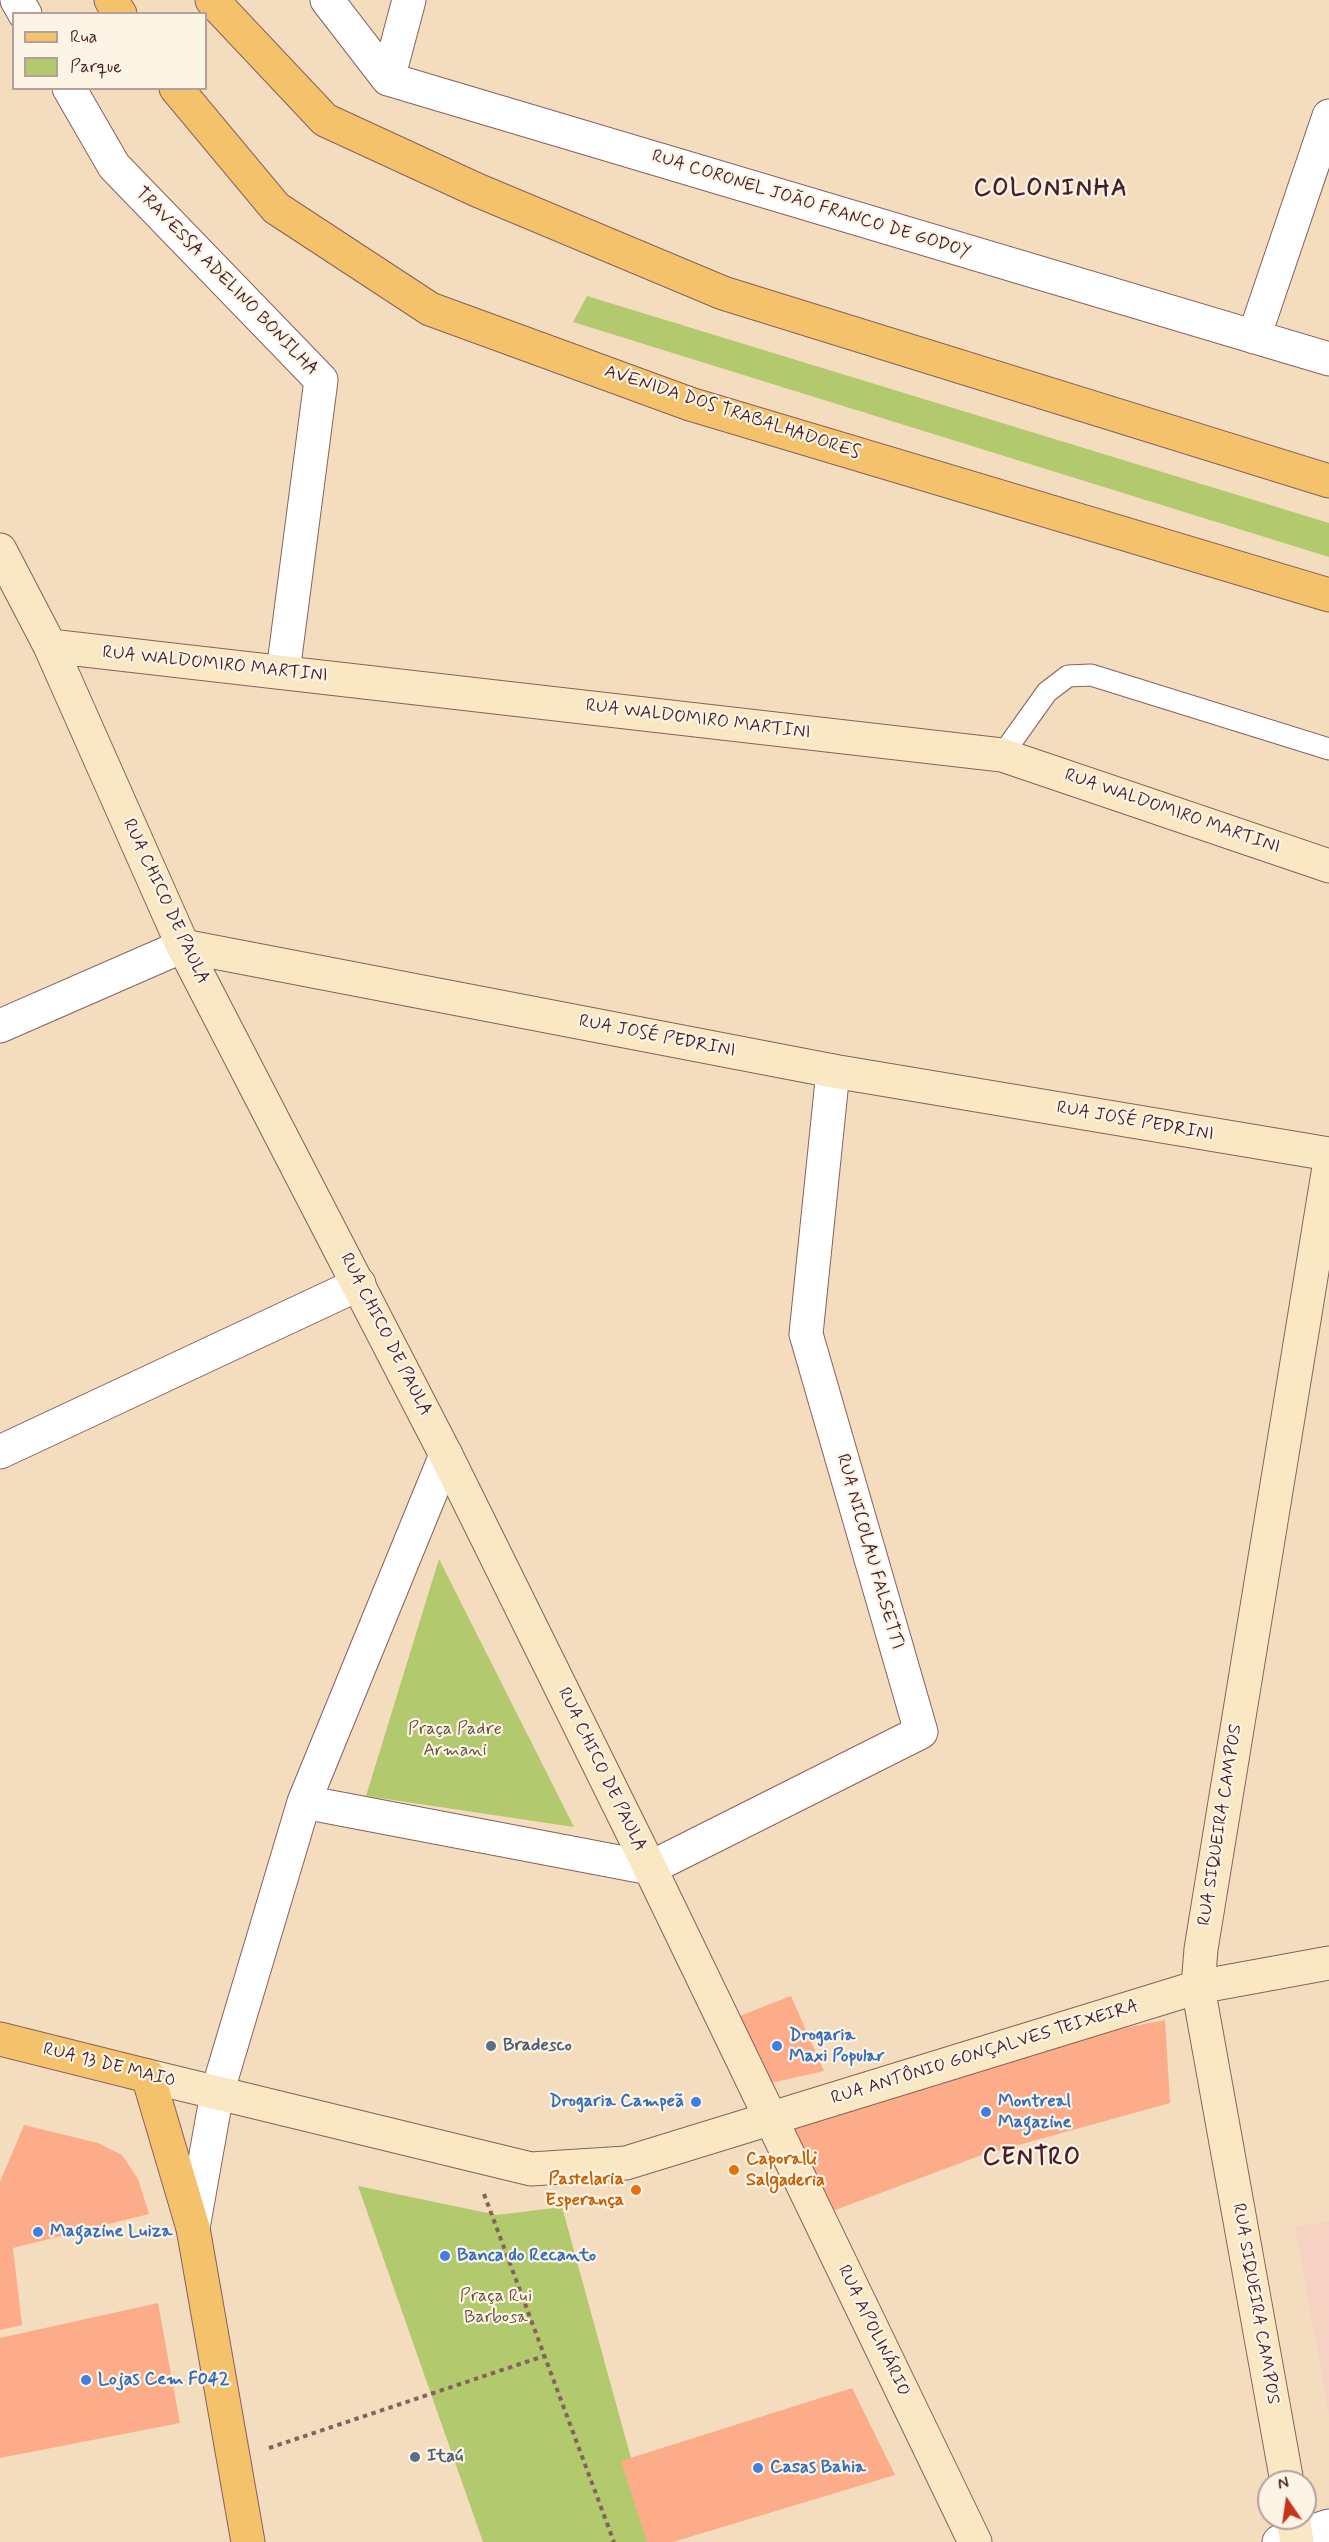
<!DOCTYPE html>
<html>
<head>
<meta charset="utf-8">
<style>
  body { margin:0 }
  #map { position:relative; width:1329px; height:2542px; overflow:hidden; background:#f4dcbe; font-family:Mynerve,sans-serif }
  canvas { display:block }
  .legend { position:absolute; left:12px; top:12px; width:195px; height:78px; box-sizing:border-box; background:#fcf5e5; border:2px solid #b59f9b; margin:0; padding:8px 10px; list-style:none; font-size:18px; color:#4a1f2b }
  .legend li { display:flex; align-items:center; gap:12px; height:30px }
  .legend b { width:30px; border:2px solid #b59f9b }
  .north { position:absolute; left:1257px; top:2470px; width:60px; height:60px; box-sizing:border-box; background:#fcf5e5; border:2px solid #b59f9b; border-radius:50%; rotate:347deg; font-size:16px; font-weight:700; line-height:24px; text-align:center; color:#4a1f2b }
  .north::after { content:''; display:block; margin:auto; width:21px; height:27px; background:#c8321e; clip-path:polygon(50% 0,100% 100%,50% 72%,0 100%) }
</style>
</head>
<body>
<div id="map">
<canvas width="1329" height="2542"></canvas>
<ul class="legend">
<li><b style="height:8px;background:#f3c26a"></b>Rua</li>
<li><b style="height:16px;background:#b3c96d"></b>Parque</li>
</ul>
<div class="north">N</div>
</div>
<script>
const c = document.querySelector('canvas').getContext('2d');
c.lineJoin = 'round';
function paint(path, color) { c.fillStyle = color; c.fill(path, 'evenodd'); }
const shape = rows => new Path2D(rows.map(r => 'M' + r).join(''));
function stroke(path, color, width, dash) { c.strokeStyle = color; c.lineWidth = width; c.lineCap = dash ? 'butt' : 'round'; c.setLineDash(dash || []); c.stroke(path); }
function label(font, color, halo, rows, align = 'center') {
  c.font = font + ' Mynerve,sans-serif'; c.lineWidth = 4.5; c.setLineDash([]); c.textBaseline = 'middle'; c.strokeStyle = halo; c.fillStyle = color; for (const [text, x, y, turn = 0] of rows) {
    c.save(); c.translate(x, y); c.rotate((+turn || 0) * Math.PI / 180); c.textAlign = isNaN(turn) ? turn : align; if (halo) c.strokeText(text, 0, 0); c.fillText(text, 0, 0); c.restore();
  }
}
paint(shape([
  [1329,2221,1329,2414,1295,2227]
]), '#f6d2c4');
paint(shape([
  [587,296,1329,523,1329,557,573,322],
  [439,1559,574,1827,366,1796],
  [358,2186,497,2215,562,2207,654,2542,483,2542]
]), '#b3c96d');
paint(shape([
  [791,1996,824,2071,762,2085,729,2020],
  [1165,2020,1170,2103,979,2156,830,2212,780,2137,806,2121,1057,2041],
  [24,2125,98,2143,122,2155,138,2179,149,2214,13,2248,22,2325,0,2330,0,2182],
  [158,2303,180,2423,0,2458,0,2338],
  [852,2388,895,2475,673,2542,647,2542,621,2461]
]), '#fdac8a');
const lane = shape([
  [1002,755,1047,692,1068,676,1091,675,1329,749]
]);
const street = shape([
  [17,0,25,14],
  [327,0,388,79,1329,359],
  [388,79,409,0],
  [69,88,114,166,321,380,283,672],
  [1254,337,1329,116],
  [0,1026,183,946],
  [0,1452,359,1284],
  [304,1802,650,1868,921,1732,806,1334,833,1071],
  [193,2228,217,2093,304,1802,446,1455],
  [1279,2542,1329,2526]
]);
const secondary = shape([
  [0,550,50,646,183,946,446,1455,650,1868,975,2542],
  [50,646,1002,755,1329,866],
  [183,946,833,1071,1329,1154],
  [148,2076,531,2169,626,2163,1198,1987,1329,1963],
  [1287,2482,1198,1987,1201,1949,1329,1167],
  [1293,2518,1297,2542]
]);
const primary = shape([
  [111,0,120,14],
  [212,0,325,120,477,190,723,293,1329,481],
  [176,88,276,208,430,309,690,404,1329,595],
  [0,2039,148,2076,193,2228,248,2542]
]);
stroke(lane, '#86615e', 23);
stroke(street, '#86615e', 35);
stroke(secondary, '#86615e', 35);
stroke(primary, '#86615e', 35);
stroke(shape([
  [484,2194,614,2542],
  [269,2448,544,2356]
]), '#86615e', 4, [4.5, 4.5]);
stroke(lane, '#fff', 21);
stroke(street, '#fff', 33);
stroke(secondary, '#fae7c3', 33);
stroke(primary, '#f3c26a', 33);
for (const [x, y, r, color] of [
  [491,2046,6,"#5c6f8a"],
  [777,2046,6,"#3f7fe0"],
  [696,2102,6,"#3f7fe0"],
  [986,2112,6,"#3f7fe0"],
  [734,2170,6,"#e8710a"],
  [636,2190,6,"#e8710a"],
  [38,2232,6,"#3f7fe0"],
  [445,2256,6,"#3f7fe0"],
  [86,2380,6,"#3f7fe0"],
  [415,2457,6,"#5c6f8a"],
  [758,2468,6,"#3f7fe0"]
]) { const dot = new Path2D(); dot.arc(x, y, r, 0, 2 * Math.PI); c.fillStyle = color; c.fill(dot); stroke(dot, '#fcf5e5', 2); }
label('18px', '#4a1f2b', '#fcf5e5', [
  ["RUA CORONEL JOÃO FRANCO DE GODOY",811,205,17],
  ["TRAVESSA ADELINO BONILHA",226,282,46],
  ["AVENIDA DOS TRABALHADORES",732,413,18],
  ["RUA WALDOMIRO MARTINI",215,665,6],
  ["RUA WALDOMIRO MARTINI",698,720,7],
  ["RUA WALDOMIRO MARTINI",1172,812,19],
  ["RUA CHICO DE PAULA",165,902,65],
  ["RUA JOSÉ PEDRINI",657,1037,11],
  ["RUA JOSÉ PEDRINI",1135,1122,10],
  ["RUA CHICO DE PAULA",385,1335,63],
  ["RUA NICOLAU FALSETTI",869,1552,74],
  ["RUA CHICO DE PAULA",601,1770,64],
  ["RUA SIQUEIRA CAMPOS",1221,1825,-81],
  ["RUA ANTÔNIO GONÇALVES TEIXEIRA",985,2053,-17],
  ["RUA 13 DE MAIO",109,2066,14],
  ["RUA SIQUEIRA CAMPOS",1255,2304,80],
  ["RUA APOLINÁRIO",873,2331,64]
]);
label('18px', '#6a523f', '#fcf5e5', [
  ["Praça Padre",455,1730],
  ["Armani",455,1751],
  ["Praça Rui",496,2297],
  ["Barbosa",496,2318]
]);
label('bold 18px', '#366cbe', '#fcf5e5', [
  ["Drogaria",789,2036],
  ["Maxi Popular",789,2057],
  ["Drogaria Campeã",684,2102,"right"],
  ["Montreal",998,2102],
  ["Magazine",998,2123],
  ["Magazine Luiza",50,2232],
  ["Banca do Recanto",457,2256],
  ["Lojas Cem F042",98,2380],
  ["Casas Bahia",770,2468]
], 'left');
label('bold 18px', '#4e5e75', '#fcf5e5', [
  ["Bradesco",503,2046],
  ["Itaú",427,2457]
], 'left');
label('bold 18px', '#c56008', '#fcf5e5', [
  ["Caporalli",746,2160],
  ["Salgaderia",746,2181],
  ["Pastelaria",624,2180,"right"],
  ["Esperança",624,2201,"right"]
], 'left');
c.letterSpacing = '1.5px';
label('bold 24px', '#4a1f2b', '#fcf5e5', [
  ["COLONINHA",1051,190],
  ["CENTRO",1032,2159]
]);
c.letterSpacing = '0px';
</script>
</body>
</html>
